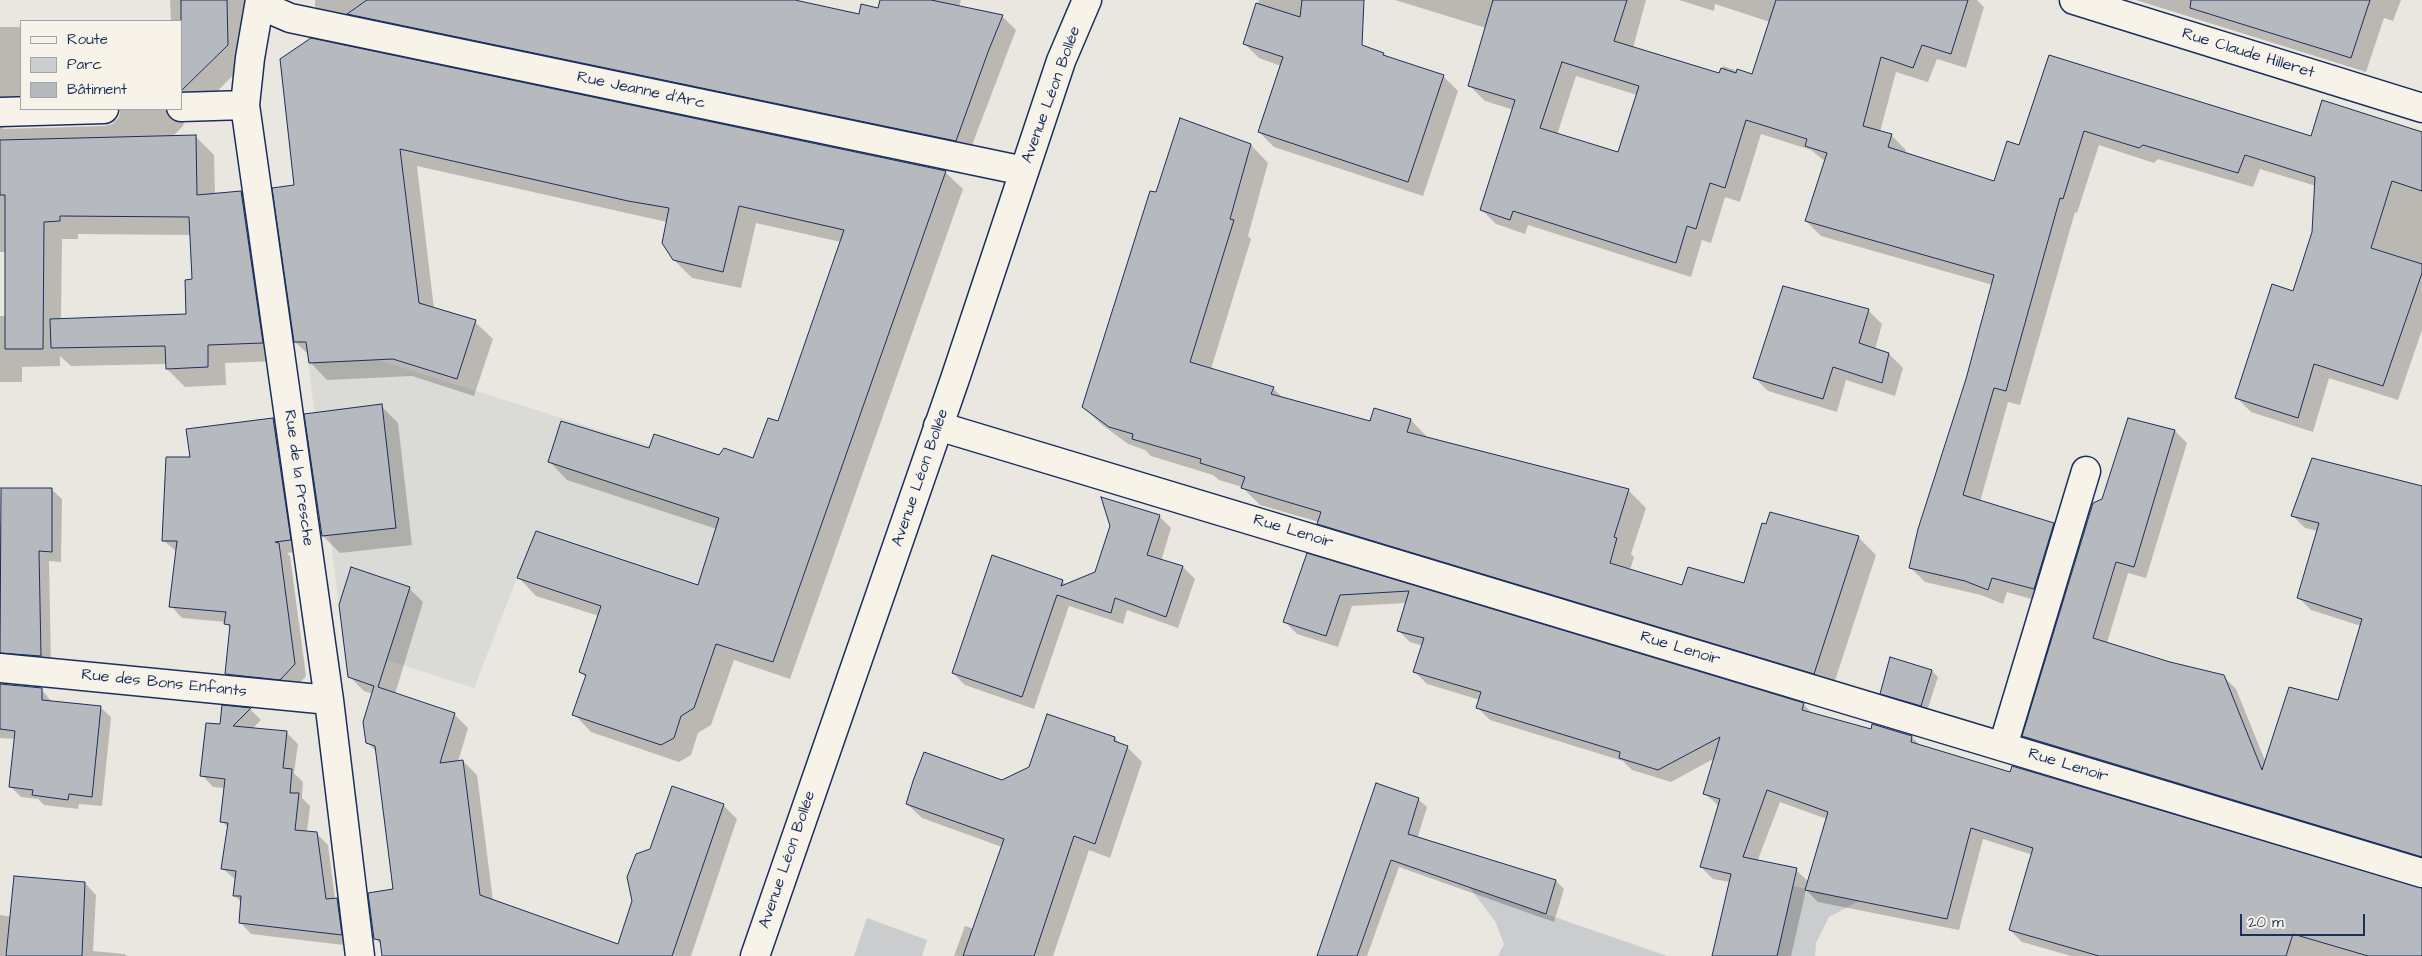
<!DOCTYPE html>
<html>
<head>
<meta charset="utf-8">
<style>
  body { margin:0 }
  #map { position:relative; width:2422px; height:956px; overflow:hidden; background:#eae7e0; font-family:"Architects Daughter",sans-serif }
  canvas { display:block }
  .legend { position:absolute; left:20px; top:20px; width:162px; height:90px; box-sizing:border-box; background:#f7f3e8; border:1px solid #9fa5b1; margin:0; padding:6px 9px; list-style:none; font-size:15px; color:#1b2f5e }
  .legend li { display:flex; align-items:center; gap:10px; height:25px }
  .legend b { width:25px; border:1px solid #9fa5b1 }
  .scale { position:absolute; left:2240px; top:914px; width:125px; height:22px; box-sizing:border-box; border:2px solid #1b2f5e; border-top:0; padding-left:6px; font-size:15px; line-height:18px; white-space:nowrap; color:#1b2f5e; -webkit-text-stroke:4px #f7f3e8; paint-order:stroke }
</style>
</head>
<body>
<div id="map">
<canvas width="2422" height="956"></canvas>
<ul class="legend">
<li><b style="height:6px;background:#f7f3e8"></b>Route</li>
<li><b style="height:14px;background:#cbcccd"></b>Parc</li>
<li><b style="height:14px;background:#b6babf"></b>Bâtiment</li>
</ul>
<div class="scale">20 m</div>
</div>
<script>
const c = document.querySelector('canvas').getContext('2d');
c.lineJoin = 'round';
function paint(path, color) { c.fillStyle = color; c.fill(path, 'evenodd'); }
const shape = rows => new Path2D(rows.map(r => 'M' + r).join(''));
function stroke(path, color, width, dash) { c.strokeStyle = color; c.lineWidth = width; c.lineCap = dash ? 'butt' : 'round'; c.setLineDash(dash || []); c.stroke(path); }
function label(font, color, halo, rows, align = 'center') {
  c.font = font + ' "Architects Daughter",sans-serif'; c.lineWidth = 5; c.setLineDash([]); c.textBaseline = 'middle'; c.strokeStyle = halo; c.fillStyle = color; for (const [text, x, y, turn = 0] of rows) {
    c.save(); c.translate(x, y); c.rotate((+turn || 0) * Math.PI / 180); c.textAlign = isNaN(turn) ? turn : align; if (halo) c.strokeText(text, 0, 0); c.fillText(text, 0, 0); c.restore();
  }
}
paint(shape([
  [305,337,828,502,773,662,517,578,474,688,387,660,378,687,348,677]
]), '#dadad6');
paint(shape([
  [1793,886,1859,901,1829,917,1816,943,1815,956,1777,956],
  [1469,887,1546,914,1667,956,1498,956,1504,944,1495,921],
  [867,918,927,940,922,956,854,956]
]), '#cbcccd');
paint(shape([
  [170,0,245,0,245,63,200,109,185,118,183,126,172,137,196,137,214,155,215,195,241,192,259,210,280,361,225,363,226,385,185,387,167,369,167,364,71,366,60,356,60,366,22,367,22,382,0,382,0,316,7,316,6,252,0,252,0,27,21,27,21,109,181,109,181,21,171,21],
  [120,111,119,117,112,124,105,126,3,129,4,122,18,114],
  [78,234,191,235,193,280,187,315,61,320,62,239,78,239],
  [315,0,788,0,860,15,879,10,882,0,961,0,959,7,1003,17,1016,30,969,153,328,20,315,6],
  [1259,0,1325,0,1314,32,1443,76,1458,91,1423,196,1274,147,1259,132,1281,66,1259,58,1245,44],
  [1395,0,1646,0,1633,48,1720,75,1723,66,1752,76,1770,22,1715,4,1714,11,1679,0,1977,0,1984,7,1966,68,1937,59,1928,82,1896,72,1880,132,1891,135,1906,150,1905,154,1995,183,2020,147,2049,56,2312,137,2422,133,2422,330,2398,400,2329,378,2313,432,2251,412,2236,397,2294,293,2314,232,2316,186,2260,169,2253,187,2158,159,2154,163,2099,145,2077,213,2075,212,2020,405,2008,402,1980,502,2053,524,2068,539,2049,604,2007,592,2003,604,1981,595,1925,582,1910,567,1968,380,1993,285,1821,236,1806,221,1826,162,1811,150,1761,134,1740,202,1725,197,1711,243,1702,240,1691,277,1528,225,1525,234,1496,224,1481,209,1514,110,1485,101,1470,86,1486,28],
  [1576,76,1637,95,1619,153,1557,135],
  [2136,0,2401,0,2393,21,2384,18,2366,72],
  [281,60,945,172,963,189,790,679,734,660,711,725,698,733,691,755,679,762,591,732,574,714,586,677,580,672,599,616,536,596,519,578,699,586,717,529,567,480,550,462,650,450,754,460,779,422,841,242,756,223,741,288,692,278,674,260,667,222,417,166,434,309,475,322,493,339,474,396,412,376,327,380,310,362,309,355,295,342,296,186],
  [1251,145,1268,163,1248,236,1251,239,1211,369,1273,388,1284,399,1370,423,1375,410,1411,420,1428,438,1628,490,1646,508,1631,554,1634,557,1630,570,1683,586,1745,584,1858,537,1876,555,1832,690,1336,541,1319,522,1260,505,1242,487,1219,480,1213,475,1151,456,1145,450,1128,444,1101,424,1083,407,1157,194],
  [1868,310,1882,324,1875,350,1889,354,1903,368,1895,396,1846,380,1837,412,1768,391,1755,378],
  [381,406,398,423,412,545,340,553,323,536],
  [273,419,285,431,302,551,287,553,290,556,306,676,292,691,238,685,226,674,231,629,226,622,182,618,171,606,177,552,163,540,191,458],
  [2129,419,2175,431,2187,443,2146,578,2128,573,2107,643,2169,664,2224,677,2236,689,2266,763,2339,702,2361,626,2311,610,2299,598,2318,531,2305,528,2293,516,2422,487,2422,864,2036,748,2024,736],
  [51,489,62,499,61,562,49,561,51,666,0,667,0,525],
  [1159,516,1171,528,1161,561,1183,567,1195,579,1178,628,1127,610,1123,624,1069,606,1034,709,965,685,953,673,1062,581,1066,585,1096,573],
  [1307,555,1803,704,1814,715,1871,731,1912,737,1921,746,2010,774,2422,889,2422,956,2071,956,2022,942,2010,930,2033,855,1983,839,1959,930,1818,902,1806,890,1791,956,1718,956,1730,882,1713,879,1701,867,1719,806,1704,793,1715,758,1671,782,1632,770,1623,761,1490,720,1478,708,1480,700,1427,684,1415,672,1423,646,1410,642,1398,630,1406,603,1352,606,1338,647,1297,634,1285,622],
  [1780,802,1827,819,1809,882,1796,870,1757,862],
  [409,588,423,602,395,694,454,714,468,728,458,762,463,761,477,775,493,901,618,946,651,850,723,805,737,819,691,956,385,956,385,949,375,938,394,890,378,753,367,742,373,694,364,691,349,676],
  [1891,659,1932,671,1938,677,1927,711,1888,699,1882,693],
  [0,685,41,689,52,702,100,707,111,717,102,806,79,804,78,809,44,805,38,799,21,797,11,787,16,739,0,738],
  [223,707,250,709,261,720,252,729,287,733,298,744,294,773,303,782,302,798,310,806,307,832,316,833,328,845,335,899,348,910,352,946,251,934,240,922,242,903,234,895,236,880,222,868,228,828,222,821,225,788,213,787,202,775,221,725],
  [1115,738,1121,745,1127,747,1142,762,1110,858,1089,850,1053,956,954,956,965,926,974,929,1002,847,922,818,907,804,1002,781],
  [1418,799,1427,807,1417,839,1556,881,1564,889,1554,922,1399,867,1367,956,1319,956],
  [85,883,96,895,93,951,125,954,127,956,0,956,0,915,12,917]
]), '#0003');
const building = shape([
  [181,0,227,0,228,45,181,91,181,0],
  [367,0,795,0,859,14,861,4,878,8,880,0,931,0,1003,15,988,52,956,141,347,14,367,0],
  [1302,0,1364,0,1362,45,1384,53,1383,55,1444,75,1408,182,1258,132,1283,57,1243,44,1256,3,1300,17,1302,0],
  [1493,0,1627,0,1614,41,1719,73,1721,68,1736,73,1737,69,1752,74,1776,0,1968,0,1951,54,1922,45,1913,68,1881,57,1863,126,1892,134,1888,147,1994,181,2007,141,2019,145,2049,55,2311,136,2322,100,2422,132,2422,191,2392,181,2371,248,2422,264,2422,273,2383,386,2314,364,2298,418,2235,398,2272,284,2293,291,2312,232,2315,177,2245,155,2238,173,2143,145,2139,148,2084,131,2063,199,2060,198,2006,391,1994,388,1963,495,2054,523,2034,589,1992,578,1988,590,1965,581,1909,568,1918,529,1966,379,1994,275,1805,221,1827,153,1805,146,1807,139,1746,120,1725,188,1710,183,1696,229,1687,226,1676,263,1513,211,1510,220,1480,210,1515,100,1468,86,1493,0],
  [1562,62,1639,86,1618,152,1540,128,1562,62],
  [2191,0,2370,0,2351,58,2190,8,2191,0],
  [311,38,946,171,773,662,716,644,694,708,681,716,674,738,661,745,572,715,586,675,579,672,601,606,517,578,536,531,698,585,719,518,548,462,561,421,649,448,654,434,719,455,724,448,753,458,768,418,778,421,844,230,739,206,723,272,673,260,662,243,669,208,628,201,400,149,419,303,476,320,457,379,393,359,309,363,306,342,294,342,272,188,294,185,280,59,311,38],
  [1180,118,1251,144,1230,219,1234,220,1190,362,1274,387,1271,394,1370,421,1374,408,1411,419,1407,432,1629,489,1614,537,1617,538,1610,563,1682,585,1688,567,1744,583,1762,523,1766,524,1770,512,1859,536,1814,674,1317,524,1321,512,1241,488,1245,477,1200,463,1201,459,1132,439,1133,434,1109,427,1082,407,1150,191,1156,192,1180,118],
  [196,135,197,195,241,191,263,343,208,345,208,367,166,369,165,346,51,348,50,319,186,314,185,280,192,279,189,217,60,216,60,221,44,222,43,349,5,349,5,195,0,195,0,140,196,135],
  [1783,286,1869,309,1859,343,1889,353,1882,383,1833,367,1823,399,1753,378,1783,286],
  [382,404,396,528,322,536,304,414,382,404],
  [273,418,291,540,275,542,279,543,295,664,280,680,225,674,230,625,224,624,226,612,169,607,177,541,162,541,166,457,190,457,186,429,273,418],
  [2128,418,2175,430,2134,567,2116,562,2093,638,2170,662,2224,675,2262,770,2289,687,2338,700,2362,619,2297,598,2319,523,2291,516,2312,458,2422,486,2422,857,2022,736,2093,503,2102,499,2128,418],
  [1,488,52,488,52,552,39,551,41,656,0,653,1,488],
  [1101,497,1160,515,1147,555,1183,566,1166,617,1115,598,1111,613,1057,595,1022,697,952,673,992,555,1063,580,1061,586,1095,572,1110,526,1101,497],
  [1307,553,1804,703,1802,710,1871,729,1872,724,1912,736,1911,742,2010,772,2012,766,2422,888,2422,956,2368,956,2293,934,2286,956,2099,956,2009,930,2033,848,1971,828,1947,919,1805,890,1828,812,1767,790,1743,857,1797,868,1777,956,1712,956,1731,874,1700,867,1720,799,1703,794,1720,737,1658,770,1619,758,1620,752,1476,708,1481,692,1413,672,1424,638,1397,631,1409,591,1340,595,1326,636,1283,622,1307,553],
  [351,567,410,587,378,687,455,713,440,763,463,760,480,895,618,944,632,901,627,877,636,854,650,849,672,786,724,804,672,956,382,956,380,940,374,939,368,893,393,889,375,746,366,743,363,722,374,686,348,677,339,605,351,567],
  [1890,657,1932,670,1921,706,1880,694,1890,657],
  [0,684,42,688,42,700,101,706,92,797,69,794,68,800,32,795,33,790,9,787,15,731,0,729,0,684],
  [222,705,251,708,233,726,287,731,283,768,292,769,290,793,299,793,295,830,317,832,326,899,337,898,342,935,239,923,241,896,233,896,236,871,221,869,228,823,220,822,225,779,200,776,206,723,220,724,222,705],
  [1047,714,1115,737,1114,741,1128,746,1095,844,1074,836,1034,956,963,956,1004,839,906,804,913,781,924,752,1002,780,1029,767,1047,714],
  [1376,783,1419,798,1408,834,1556,880,1546,914,1391,860,1357,956,1317,956,1376,783],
  [14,876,85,882,82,956,6,956,14,876]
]);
paint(building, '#b6babf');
stroke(building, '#1b2f5e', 1);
const minor = shape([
  [260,0,250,58,245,105,329,700,360,956],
  [2074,0,2422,108],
  [260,5,290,18,1024,171],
  [181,107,245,105],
  [0,112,104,109],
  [938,426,2422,873],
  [0,668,329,700],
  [2003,746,2086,471]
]);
const major = shape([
  [755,956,956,376,1061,61,1087,0]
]);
stroke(minor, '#1b2f5e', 31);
stroke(major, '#1b2f5e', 31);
stroke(minor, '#f7f3e8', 28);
stroke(major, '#f7f3e8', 28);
label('16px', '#1b2f5e', '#f7f3e8', [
  ["Rue Claude Hilleret",2248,54,17],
  ["Rue Jeanne d'Arc",641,91,12],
  ["Avenue Léon Bollée",1052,95,-70],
  ["Rue de la Presche",298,478,82],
  ["Avenue Léon Bollée",921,478,-71],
  ["Rue Lenoir",1293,532,17],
  ["Rue Lenoir",1680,649,17],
  ["Rue des Bons Enfants",164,684,6],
  ["Rue Lenoir",2068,766,17],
  ["Avenue Léon Bollée",788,860,-71]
]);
</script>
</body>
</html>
